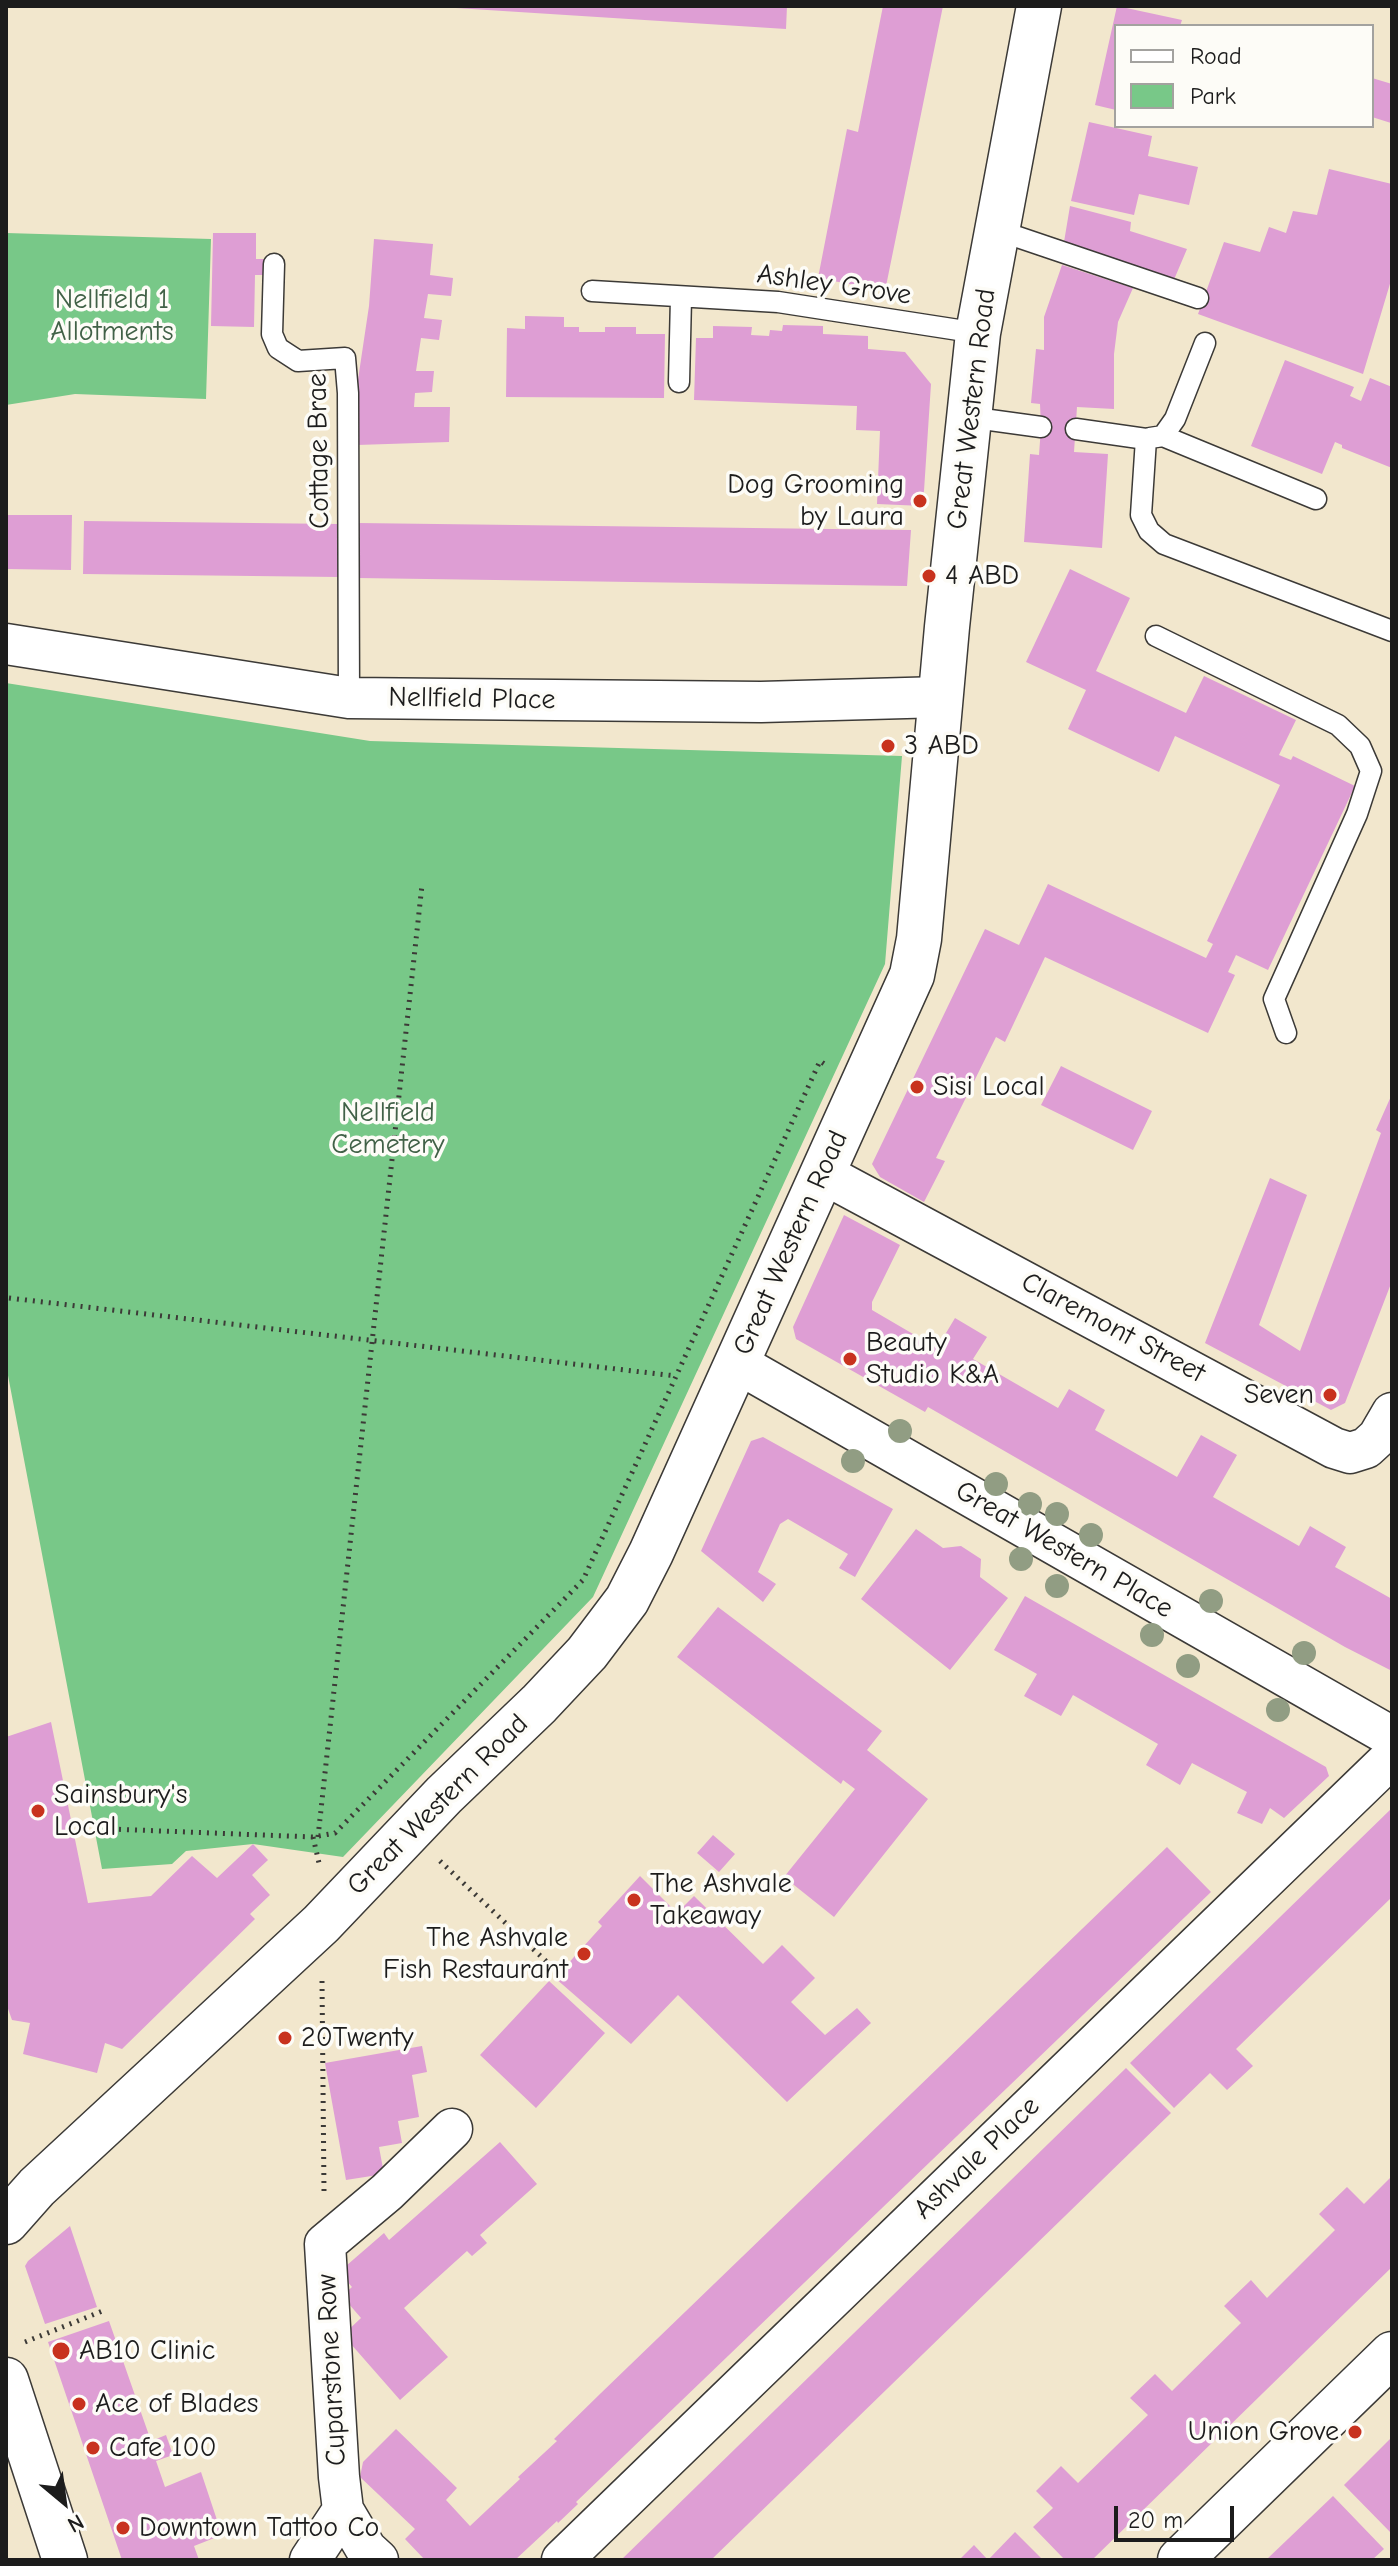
<!DOCTYPE html>
<html>
<head>
<meta charset="utf-8">
<style>
  body { margin:0 }
  #map { position:relative; width:1398px; height:2566px; overflow:hidden; background:#f2e7cd; font-family:"Comic Neue",sans-serif }
  canvas { display:block }
  .frame { position:absolute; inset:0; border:8px solid #1c1c1c; pointer-events:none }
  .legend { position:absolute; left:1114px; top:24px; width:260px; height:104px; box-sizing:border-box; background:#fdfcf7; border:2px solid #a3a29f; margin:0; padding:10px 14px; list-style:none; font-size:24px; color:#1c1c1c }
  .legend li { display:flex; align-items:center; gap:16px; height:40px }
  .legend b { width:40px; border:2px solid #a3a29f }
  .north { position:absolute; left:24px; top:2462px; width:80px; height:80px; -webkit-text-stroke:6px #fdfcf7; paint-order:stroke; rotate:151deg; font-size:22px; font-weight:700; line-height:32px; text-align:center; color:#1c1c1c }
  .north::after { content:''; display:block; margin:auto; width:28px; height:36px; background:#1c1c1c; clip-path:polygon(50% 0,100% 100%,50% 72%,0 100%) }
  .scale { position:absolute; left:1114px; top:2506px; width:120px; height:36px; box-sizing:border-box; border:4px solid #1c1c1c; border-top:0; padding-left:10px; font-size:24px; line-height:28px; white-space:nowrap; color:#1c1c1c; -webkit-text-stroke:6px #fdfcf7; paint-order:stroke }
</style>
</head>
<body>
<div id="map">
<canvas width="1398" height="2566"></canvas>
<div class="frame"></div>
<ul class="legend">
<li><b style="height:10px;background:#fff"></b>Road</li>
<li><b style="height:22px;background:#78c888"></b>Park</li>
</ul>
<div class="north">N</div>
<div class="scale">20 m</div>
</div>
<script>
const c = document.querySelector('canvas').getContext('2d');
c.lineJoin = 'round';
function paint(path, color) { c.fillStyle = color; c.fill(path, 'evenodd'); }
const shape = rows => new Path2D(rows.map(r => 'M' + r).join(''));
function stroke(path, color, width, dash) { c.strokeStyle = color; c.lineWidth = width; c.lineCap = dash ? 'butt' : 'round'; c.setLineDash(dash || []); c.stroke(path); }
function label(font, color, halo, rows, align = 'center') {
  c.font = font + ' "Comic Neue",sans-serif'; c.lineWidth = 7; c.setLineDash([]); c.textBaseline = 'middle'; c.strokeStyle = halo; c.fillStyle = color; for (const [text, x, y, turn = 0] of rows) {
    c.save(); c.translate(x, y); c.rotate((+turn || 0) * Math.PI / 180); c.textAlign = isNaN(turn) ? turn : align; if (halo) c.strokeText(text, 0, 0); c.fillText(text, 0, 0); c.restore();
  }
}
paint(shape([
  [6,233,211,239,206,399,75,394,6,405],
  [6,683,370,741,902,756,885,964,593,1597,343,1857,253,1844,186,1851,172,1864,102,1869,6,1365]
]), '#78c888');
paint(shape([
  [456,6,787,6,786,29,456,8],
  [883,6,943,6,885,291,818,278,847,129,858,132],
  [1117,6,1182,20,1180,26,1116,26,1116,110,1095,105],
  [1372,78,1392,84,1391,123,1372,117],
  [1089,122,1152,136,1148,156,1198,167,1189,205,1139,194,1134,215,1071,201],
  [1329,169,1392,184,1392,277,1363,374,1198,314,1224,242,1260,252,1269,227,1286,233,1293,211,1317,215],
  [1070,206,1131,222,1130,231,1187,249,1173,282,1064,242],
  [213,233,256,233,256,259,265,259,264,275,255,275,254,327,211,326],
  [374,239,433,244,430,275,453,278,451,296,428,294,424,318,442,320,439,340,421,338,416,371,434,371,432,392,415,393,414,407,450,407,449,442,357,445,356,393,369,306],
  [1062,265,1133,288,1118,322,1114,354,1114,409,1077,407,1074,452,1108,454,1102,548,1024,542,1030,454,1039,455,1041,427,1040,404,1031,403,1036,349,1044,350,1044,317],
  [525,316,564,317,564,327,579,327,579,332,605,332,605,327,636,327,636,334,665,334,664,398,506,397,507,328,525,329],
  [783,325,823,326,823,334,868,336,868,349,905,352,931,384,923,506,877,504,880,431,856,430,857,406,694,400,696,338,713,338,713,326,752,327,751,335,769,336,770,330,782,331],
  [1285,360,1354,387,1350,396,1361,401,1370,378,1392,387,1392,468,1342,448,1342,445,1335,442,1322,474,1251,446],
  [6,515,72,515,71,570,6,569],
  [84,521,338,524,338,577,83,574],
  [358,523,911,530,907,586,358,578],
  [1070,569,1130,598,1096,671,1186,713,1204,676,1296,720,1279,755,1291,760,1293,756,1355,786,1268,970,1236,955,1228,972,1235,975,1208,1033,1045,957,1005,1042,996,1037,936,1158,945,1161,924,1202,880,1177,872,1164,985,929,1019,945,1048,884,1206,958,1213,944,1207,941,1280,785,1175,736,1159,772,1068,729,1086,690,1026,662],
  [1061,1066,1152,1111,1133,1150,1041,1105],
  [1392,1094,1392,1281,1345,1403,1331,1410,1205,1343,1270,1178,1307,1195,1259,1325,1300,1351,1381,1133,1376,1130],
  [844,1215,900,1245,872,1302,872,1310,937,1348,955,1318,987,1337,973,1359,1058,1408,1069,1389,1105,1410,1095,1430,1177,1477,1201,1435,1237,1455,1213,1497,1299,1546,1310,1526,1346,1547,1335,1567,1392,1599,1392,1671,1345,1647,928,1407,925,1412,796,1339,793,1327],
  [763,1437,893,1509,855,1577,839,1568,848,1554,788,1519,780,1524,758,1572,776,1584,763,1602,701,1551,751,1441],
  [916,1529,943,1548,961,1546,981,1559,980,1577,1008,1598,950,1670,861,1599],
  [1025,1596,1326,1767,1329,1776,1284,1818,1270,1808,1262,1824,1237,1813,1247,1792,1192,1763,1180,1785,1146,1765,1158,1744,1073,1695,1061,1716,1024,1696,1037,1674,994,1650],
  [718,1607,882,1731,867,1750,928,1799,834,1917,784,1877,855,1789,843,1780,841,1784,677,1657],
  [51,1722,88,1903,151,1896,192,1856,217,1878,253,1844,268,1860,252,1875,270,1895,250,1914,255,1919,122,2049,105,2043,97,2073,23,2054,30,2023,12,2020,6,2003,6,1737],
  [1392,1808,1392,1897,1236,2049,1253,2066,1227,2090,1210,2073,1174,2108,1130,2063],
  [713,1835,735,1854,719,1872,697,1853],
  [1167,1847,1211,1892,576,2502,578,2504,558,2523,557,2521,515,2560,425,2560,405,2539,415,2529,360,2477,363,2462,396,2429,457,2488,446,2500,470,2526,520,2479,518,2477,557,2441,554,2439,601,2393],
  [640,1876,677,1913,694,1896,763,1964,782,1945,815,1978,791,2002,825,2035,857,2008,871,2023,787,2102,678,1995,631,2044,555,1978,602,1926,598,1922],
  [549,1981,605,2033,536,2108,480,2055],
  [422,2046,427,2072,412,2075,419,2117,398,2121,402,2143,379,2147,384,2174,346,2180,325,2063],
  [1126,2068,1171,2113,711,2560,621,2560],
  [500,2142,537,2184,480,2235,487,2243,472,2256,467,2251,404,2308,448,2357,400,2400,343,2335,361,2318,342,2296,352,2287,339,2272,384,2233,389,2240],
  [1392,2176,1392,2267,1092,2560,1065,2560,1033,2527,1053,2508,1036,2491,1061,2466,1078,2483,1148,2415,1130,2398,1155,2374,1172,2391,1241,2323,1224,2306,1251,2280,1267,2298,1335,2230,1319,2214,1347,2187,1364,2204],
  [70,2226,97,2307,45,2324,25,2266,28,2261],
  [109,2321,151,2441,166,2435,173,2455,156,2461,165,2487,201,2472,222,2535,194,2546,199,2560,122,2560,48,2342],
  [1392,2437,1392,2534,1344,2485],
  [1333,2496,1384,2549,1372,2560,1266,2560],
  [1015,2532,1043,2560,959,2560,974,2545,988,2560]
]), '#de9ed4');
const lane = shape([
  [997,230,1198,298],
  [274,264,272,334,278,348,298,361,345,358,348,393,349,698],
  [592,291,778,302,978,333],
  [679,382,681,298],
  [968,417,1041,427],
  [1076,429,1146,439,1141,515,1149,531,1164,544,1392,631],
  [1163,436,1316,499],
  [1150,438,1163,436,1175,419,1205,343],
  [1156,636,1338,725,1360,746,1371,771,1357,814,1274,999,1286,1033]
]);
const street = shape([
  [6,644,349,698,761,702,942,697],
  [822,1173,1334,1448,1350,1453,1366,1448,1378,1437,1392,1413],
  [737,1363,1392,1737],
  [310,2560,343,2510],
  [378,2560,366,2549,343,2510,339,2477,325,2244,387,2192,452,2129],
  [562,2560,1392,1757]
]);
const secondary = shape([
  [6,2380,65,2560],
  [1180,2560,1392,2354]
]);
const primary = shape([
  [6,2222,37,2187,321,1924,444,1795,539,1704,587,1653,627,1600,651,1553,912,975,919,939,947,627,978,333,1039,6]
]);
stroke(lane, '#3c3a37', 23);
stroke(street, '#3c3a37', 43);
stroke(secondary, '#3c3a37', 47);
stroke(primary, '#3c3a37', 47);
stroke(shape([
  [9,1298,676,1376],
  [111,1829,313,1837,335,1833,583,1580,820,1061,826,1065],
  [313,1837,319,1863],
  [318,1837,422,885],
  [440,1861,550,1965],
  [322,1981,324,2191],
  [25,2342,105,2310]
]), '#3c3a37', 5, [2, 6]);
stroke(lane, '#fff', 20);
stroke(street, '#fff', 40);
stroke(secondary, '#fff', 44);
stroke(primary, '#fff', 44);
c.fillStyle = '#919d83';
for (const [x, y] of [
  [900,1431],
  [853,1461],
  [996,1484],
  [1030,1504],
  [1057,1514],
  [1091,1535],
  [1021,1559],
  [1057,1586],
  [1211,1601],
  [1152,1635],
  [1304,1653],
  [1188,1666],
  [1278,1710]
]) { c.beginPath(); c.arc(x, y, 12, 0, 2 * Math.PI); c.fill(); }
for (const [x, y, r, color] of [
  [920,501,8,"#c8321e"],
  [929,576,8,"#c8321e"],
  [888,746,8,"#c8321e"],
  [917,1087,8,"#c8321e"],
  [850,1359,8,"#c8321e"],
  [1330,1395,8,"#c8321e"],
  [38,1811,8,"#c8321e"],
  [634,1900,8,"#c8321e"],
  [584,1954,8,"#c8321e"],
  [285,2038,8,"#c8321e"],
  [61,2351,10,"#c8321e"],
  [79,2404,8,"#c8321e"],
  [1355,2432,8,"#c8321e"],
  [93,2448,8,"#c8321e"],
  [123,2528,8,"#c8321e"]
]) { const dot = new Path2D(); dot.arc(x, y, r, 0, 2 * Math.PI); c.fillStyle = color; c.fill(dot); stroke(dot, '#fdfcf7', 3); }
label('28px', '#1c1c1c', '#fdfcf7', [
  ["Ashley Grove",834,285,8],
  ["Great Western Road",972,409,-83],
  ["Cottage Brae",319,451,-91],
  ["Nellfield Place",472,699,1],
  ["Great Western Road",791,1243,-66],
  ["Claremont Street",1113,1328,28],
  ["Great Western Place",1064,1550,30],
  ["Great Western Road",438,1805,-45],
  ["Ashvale Place",977,2158,-44],
  ["Cuparstone Row",332,2370,-93]
]);
label('28px', '#416147', '#fdfcf7', [
  ["Nellfield 1",112,300],
  ["Allotments",112,332],
  ["Nellfield",388,1113],
  ["Cemetery",388,1145]
]);
label('28px', '#1c1c1c', '#fdfcf7', [
  ["Dog Grooming",904,485,"right"],
  ["by Laura",904,517,"right"],
  ["4 ABD",945,576],
  ["3 ABD",904,746],
  ["Sisi Local",933,1087],
  ["Beauty",866,1343],
  ["Studio K&A",866,1375],
  ["Seven",1314,1395,"right"],
  ["Sainsbury's",54,1795],
  ["Local",54,1827],
  ["The Ashvale",650,1884],
  ["Takeaway",650,1916],
  ["The Ashvale",568,1938,"right"],
  ["Fish Restaurant",568,1970,"right"],
  ["20Twenty",301,2038],
  ["AB10 Clinic",79,2351],
  ["Ace of Blades",95,2404],
  ["Union Grove",1339,2432,"right"],
  ["Cafe 100",109,2448],
  ["Downtown Tattoo Co",139,2528]
], 'left');
</script>
</body>
</html>
